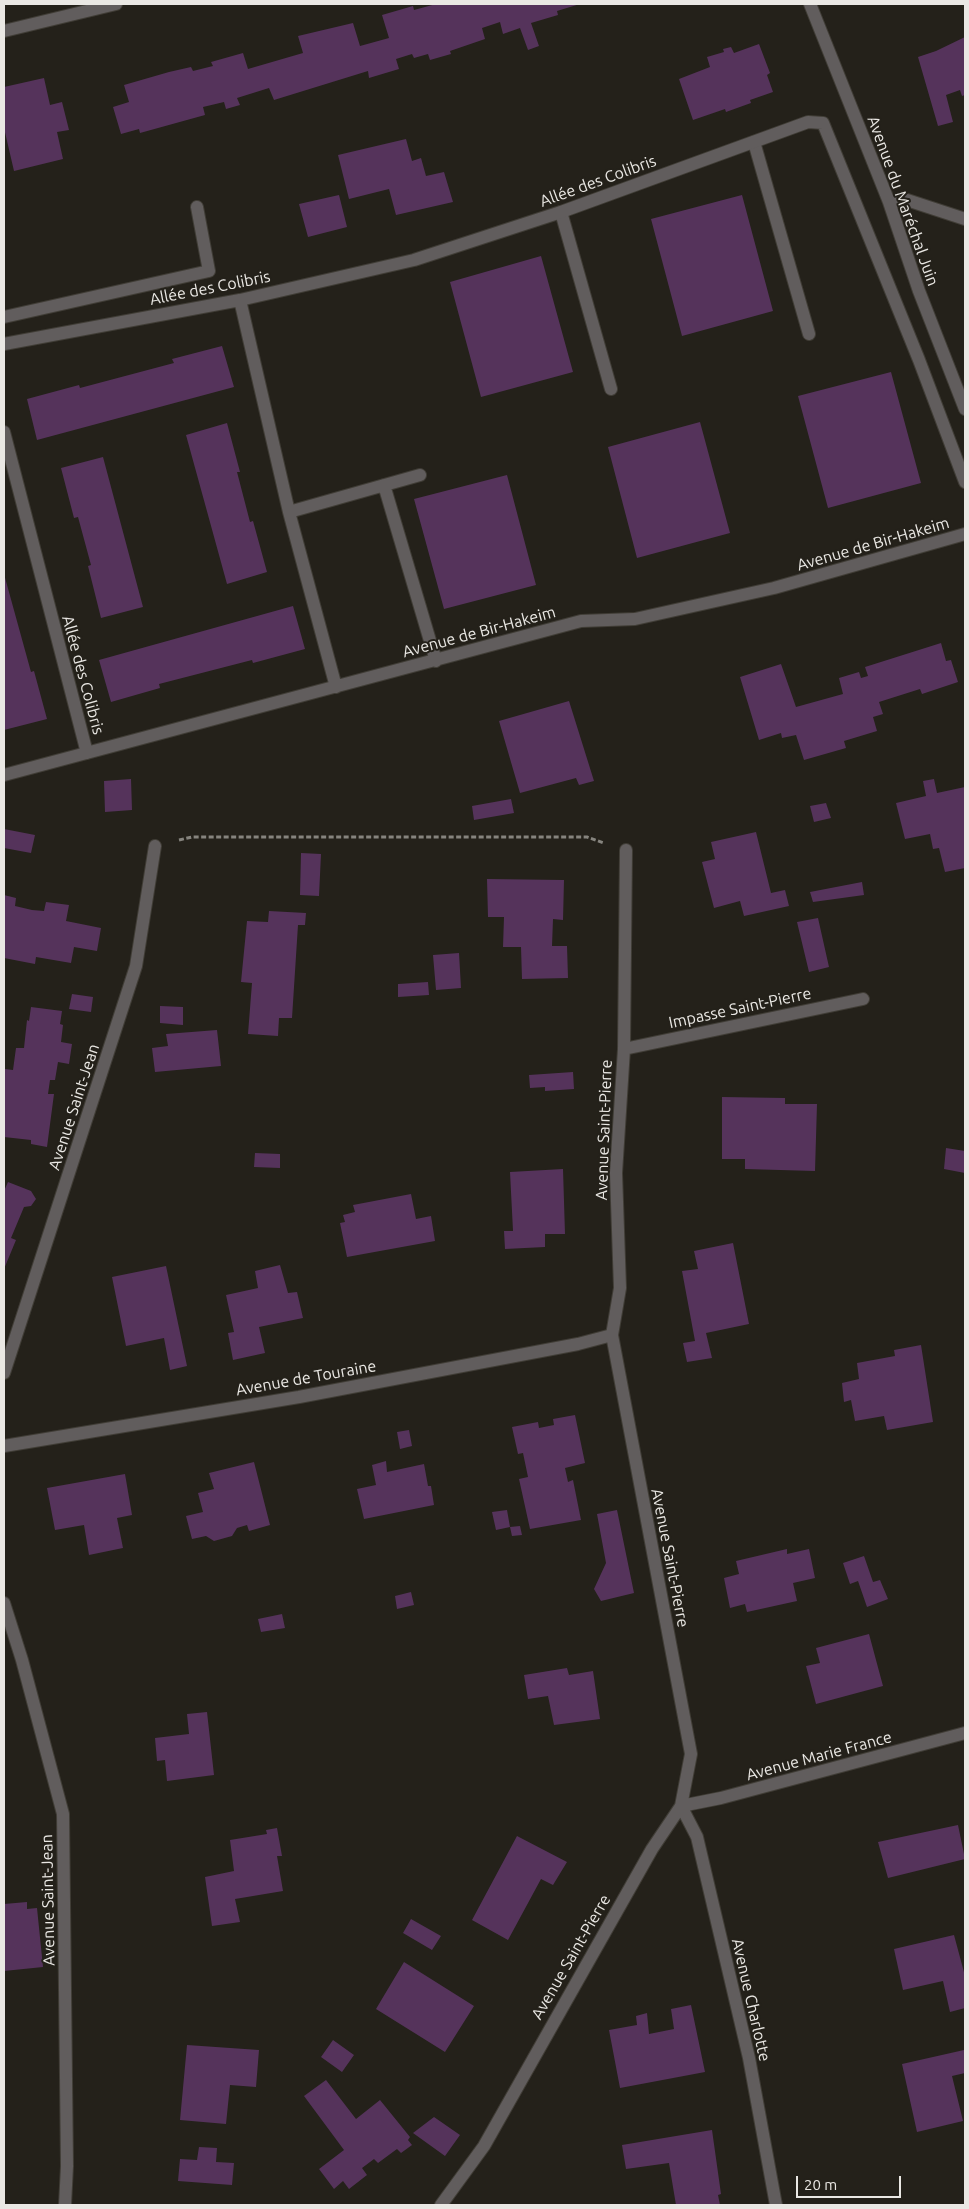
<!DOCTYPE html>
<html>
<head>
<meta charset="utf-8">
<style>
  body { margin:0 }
  #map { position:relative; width:969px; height:2209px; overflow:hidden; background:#24211a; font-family:Ubuntu,sans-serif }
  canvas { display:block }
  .frame { position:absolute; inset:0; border:5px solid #eae8e4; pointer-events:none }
  .scale { position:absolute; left:796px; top:2176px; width:105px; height:22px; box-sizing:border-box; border:2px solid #eae8e4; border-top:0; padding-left:6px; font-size:15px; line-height:18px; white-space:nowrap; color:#eae8e4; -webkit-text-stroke:4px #24211a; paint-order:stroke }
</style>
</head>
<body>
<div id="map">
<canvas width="969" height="2209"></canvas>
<div class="frame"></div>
<div class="scale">20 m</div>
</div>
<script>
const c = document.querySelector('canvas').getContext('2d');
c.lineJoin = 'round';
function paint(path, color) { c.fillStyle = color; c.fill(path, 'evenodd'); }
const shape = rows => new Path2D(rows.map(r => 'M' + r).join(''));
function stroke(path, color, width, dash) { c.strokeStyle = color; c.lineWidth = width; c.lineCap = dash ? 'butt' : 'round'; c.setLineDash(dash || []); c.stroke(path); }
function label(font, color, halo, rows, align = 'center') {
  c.font = font + ' Ubuntu,sans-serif'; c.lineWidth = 4; c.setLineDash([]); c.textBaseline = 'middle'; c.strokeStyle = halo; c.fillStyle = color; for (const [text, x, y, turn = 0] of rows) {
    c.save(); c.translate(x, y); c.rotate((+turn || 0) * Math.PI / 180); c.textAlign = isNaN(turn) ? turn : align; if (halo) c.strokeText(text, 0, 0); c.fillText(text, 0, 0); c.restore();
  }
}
paint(shape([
  [436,4,580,4,557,11,558,15,531,23,539,46,528,50,520,28,503,34,500,22,482,28,485,39,450,51,451,54,430,60,428,54,414,58,412,54,396,59,399,69,369,78,368,71,274,100,269,88,237,98,240,105,226,109,224,102,203,107,205,115,140,133,139,129,121,134,113,107,129,102,124,85,169,72,191,67,193,71,213,66,211,62,243,53,248,69,303,53,298,36,353,23,360,46,389,38,382,15,413,6,414,10],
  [965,37,965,95,962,96,960,90,946,95,953,122,938,126,918,57,936,51],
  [759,44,770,73,767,75,773,92,750,100,751,103,726,112,725,109,693,120,679,79,710,67,707,57,724,52,723,49,731,47,734,53],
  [44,78,50,105,62,102,69,130,57,132,63,159,14,171,4,128,4,87],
  [406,139,412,161,421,158,426,176,444,172,453,202,396,215,389,189,349,199,338,155],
  [339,195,347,227,308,237,299,204],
  [742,195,773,311,682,336,651,219],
  [541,256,573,372,481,397,450,282],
  [222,346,234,387,37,440,27,399,79,385,80,388,174,363,172,359],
  [891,372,921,483,828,508,798,396],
  [700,422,730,533,637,558,608,447],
  [227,423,240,472,237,472,250,522,253,521,267,572,227,584,186,435],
  [103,457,143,607,101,618,88,566,91,565,78,517,74,518,61,468],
  [507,475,536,585,444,609,414,499],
  [4,574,31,672,34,671,47,719,4,730],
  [293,606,305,649,253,663,252,660,159,684,160,688,111,702,99,660],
  [941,643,946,661,951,660,958,682,922,694,920,689,879,702,883,714,873,717,877,731,844,741,846,748,804,760,796,735,782,738,781,733,759,740,740,677,781,664,796,707,843,694,839,678,859,672,861,678,868,676,865,667],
  [569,701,594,781,579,785,576,778,520,793,499,721],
  [131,779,132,810,105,812,104,781],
  [934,779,937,793,965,787,965,868,945,872,939,848,933,849,930,834,905,839,896,803,926,796,923,781],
  [511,799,514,813,474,820,472,806],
  [826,803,831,818,814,822,810,806],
  [4,829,35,835,31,853,4,848],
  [756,832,771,893,785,890,789,906,744,916,740,901,714,908,702,862,715,859,711,842],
  [301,853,321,854,319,896,300,895],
  [487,879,564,880,563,920,553,919,552,946,567,946,568,978,522,979,521,947,503,947,504,917,488,917],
  [862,882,864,895,813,902,810,892],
  [4,895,16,898,15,906,32,910,44,911,46,902,69,905,66,921,101,928,97,951,74,947,71,963,36,957,35,964,4,958],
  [269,911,306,913,305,925,298,925,292,1018,279,1018,278,1036,248,1034,252,983,241,982,247,921,268,922],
  [818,918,829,967,809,972,797,922],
  [459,953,461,988,436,990,433,955],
  [428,982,429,995,398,997,398,984],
  [72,994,93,997,91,1012,69,1009],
  [160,1006,183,1007,183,1025,160,1023],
  [31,1007,62,1011,60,1024,63,1025,61,1042,72,1044,69,1064,58,1062,55,1080,50,1080,48,1094,54,1094,47,1147,31,1144,31,1140,4,1137,5,1069,13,1070,16,1048,24,1048,27,1020,29,1021],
  [217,1030,221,1066,155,1072,152,1048,168,1046,166,1034],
  [573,1072,574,1089,545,1091,545,1087,530,1088,529,1075],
  [722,1097,785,1098,785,1104,817,1104,815,1171,745,1169,745,1159,722,1159],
  [946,1148,965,1151,965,1173,944,1169],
  [255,1153,280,1154,280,1168,254,1167],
  [563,1169,565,1234,545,1234,545,1247,505,1249,504,1231,513,1231,510,1172],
  [8,1182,31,1191,36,1199,31,1206,24,1207,11,1238,16,1240,4,1269,4,1191],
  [411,1194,416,1219,431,1216,435,1241,347,1257,340,1223,345,1222,343,1215,355,1212,353,1205],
  [733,1243,749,1324,706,1333,712,1358,687,1362,683,1343,695,1341,682,1271,698,1269,694,1251],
  [280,1265,288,1293,297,1292,303,1318,259,1327,265,1353,233,1360,228,1333,234,1332,226,1295,258,1288,255,1271],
  [166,1266,187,1366,170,1370,164,1338,126,1346,112,1277],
  [921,1345,933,1422,887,1430,884,1416,855,1421,851,1400,844,1402,842,1383,859,1379,857,1363,895,1356,894,1350],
  [575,1415,585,1463,565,1468,568,1482,573,1480,581,1520,530,1529,519,1479,528,1477,523,1453,518,1454,512,1427,538,1422,539,1428,554,1425,553,1419],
  [409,1430,412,1446,400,1449,397,1432],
  [386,1461,387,1472,424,1464,428,1486,431,1486,434,1505,364,1519,357,1489,376,1485,372,1465],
  [254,1462,270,1525,249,1531,247,1525,237,1528,232,1536,214,1541,206,1536,192,1539,186,1516,203,1512,198,1493,214,1489,209,1473],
  [125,1474,132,1515,117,1518,123,1548,89,1555,84,1525,55,1530,47,1488],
  [507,1510,510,1527,520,1526,522,1535,512,1536,510,1527,496,1530,492,1512],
  [617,1510,634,1593,601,1601,594,1589,606,1563,597,1514],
  [787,1549,787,1554,809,1549,815,1578,793,1583,797,1601,747,1612,745,1604,730,1608,724,1578,739,1574,736,1561],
  [864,1556,873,1582,880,1580,888,1599,867,1607,858,1581,850,1584,843,1563],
  [411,1592,414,1605,397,1609,395,1596],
  [282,1614,285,1628,261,1632,258,1619],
  [869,1634,883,1686,816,1704,806,1666,820,1663,816,1648],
  [567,1668,569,1675,593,1671,600,1719,554,1725,548,1696,528,1699,524,1675],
  [207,1712,214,1775,167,1781,165,1760,157,1761,155,1738,189,1734,187,1714],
  [958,1825,965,1859,888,1878,878,1842],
  [277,1828,282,1856,277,1856,283,1891,235,1899,240,1922,212,1926,205,1877,234,1871,230,1840,267,1834,266,1830],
  [517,1836,567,1862,553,1885,541,1879,508,1940,472,1920],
  [27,1902,27,1909,37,1908,43,1967,4,1971,4,1904],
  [411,1919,441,1936,432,1950,403,1933],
  [954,1935,965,1976,965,2008,950,2012,943,1981,903,1990,894,1949],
  [404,1962,474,2006,445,2052,376,2009],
  [691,2005,705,2072,620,2088,609,2030,637,2025,636,2016,647,2013,649,2034,674,2029,671,2009],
  [333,2040,354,2055,342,2072,321,2057],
  [187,2045,259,2050,256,2087,230,2085,226,2124,180,2120],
  [964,2050,965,2073,952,2076,963,2121,917,2132,902,2064],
  [326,2080,356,2119,380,2100,410,2137,408,2140,412,2145,401,2153,397,2149,378,2163,374,2159,362,2168,367,2175,349,2189,343,2181,334,2189,319,2169,344,2150,304,2096],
  [434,2117,460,2135,445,2156,413,2133],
  [712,2130,721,2194,718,2195,720,2205,676,2205,669,2163,626,2169,622,2145],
  [199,2147,217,2148,216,2162,234,2163,232,2185,178,2181,180,2159,197,2160]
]), '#55335b');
const service = shape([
  [754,142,809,334],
  [561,212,611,389],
  [4,317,209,271,197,207]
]);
const minor = shape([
  [810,4,889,202,919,291,965,409],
  [4,31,116,4],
  [889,202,907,200,965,219],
  [240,300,289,512],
  [4,344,240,300,414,260,561,212,808,122,823,123,919,360,965,482],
  [4,432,87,753],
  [384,485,436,661],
  [336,687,289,512,420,475],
  [4,775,581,621,635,619,774,588,965,534],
  [624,1049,863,999],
  [4,1373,136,966,155,846],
  [4,1446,299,1397,578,1344,612,1335],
  [4,1603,22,1660,63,1814,67,2166,65,2205],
  [441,2205,484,2146,652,1849,681,1806,691,1754,612,1335,620,1288,616,1173,624,1049,626,850],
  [776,2205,749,2058,697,1837,681,1806,721,1798,965,1733]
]);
stroke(service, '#403d36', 14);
stroke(minor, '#403d36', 14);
stroke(shape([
  [179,840,192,837,587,837,604,843]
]), '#86847e', 3, [5, 2.5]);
stroke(service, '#615d5d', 12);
stroke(minor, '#615d5d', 12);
label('16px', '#eae8e4', '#24211a', [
  ["Allée des Colibris",598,181,-20],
  ["Avenue du Maréchal Juin",903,201,70],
  ["Allée des Colibris",210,288,-11],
  ["Avenue de Bir-Hakeim",873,544,-16],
  ["Avenue de Bir-Hakeim",479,632,-15],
  ["Allée des Colibris",83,675,75],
  ["Impasse Saint-Pierre",740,1008,-12],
  ["Avenue Saint-Jean",74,1107,-72],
  ["Avenue Saint-Pierre",604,1130,-88],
  ["Avenue de Touraine",306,1378,-10],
  ["Avenue Saint-Pierre",670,1558,79],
  ["Avenue Marie France",819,1756,-15],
  ["Avenue Saint-Jean",48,1900,-91],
  ["Avenue Saint-Pierre",571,1957,-60],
  ["Avenue Charlotte",751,2000,77]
]);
</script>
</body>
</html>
